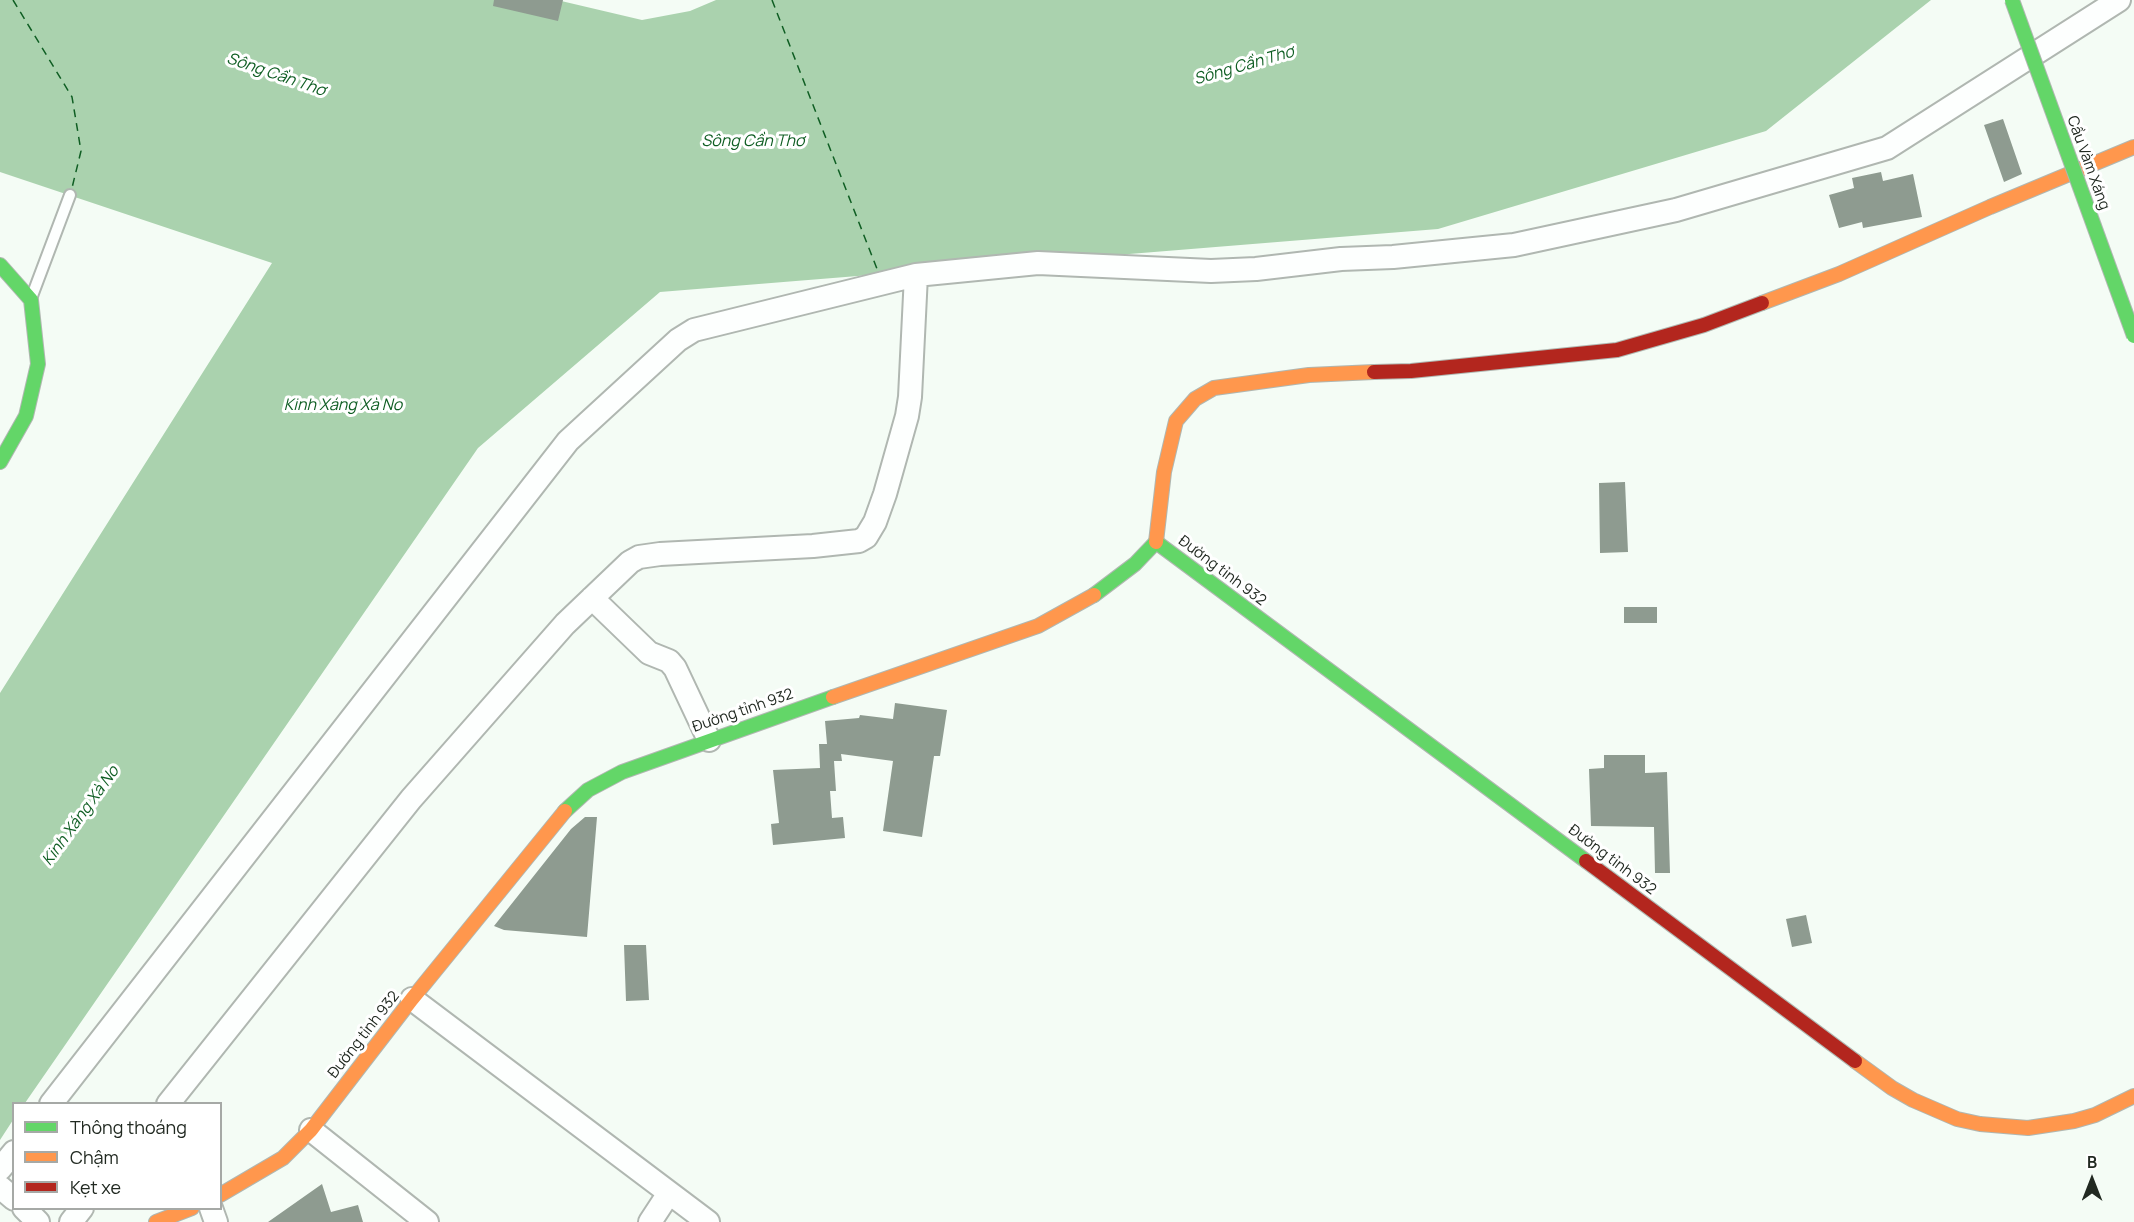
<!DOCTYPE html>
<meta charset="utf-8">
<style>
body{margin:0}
#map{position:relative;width:2134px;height:1222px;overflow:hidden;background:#f4fcf5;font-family:Manrope,sans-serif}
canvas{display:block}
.legend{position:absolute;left:12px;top:1102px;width:210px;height:108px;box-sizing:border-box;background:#fff;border:2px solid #a6a9a6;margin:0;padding:8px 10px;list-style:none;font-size:18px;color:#212921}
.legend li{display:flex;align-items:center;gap:12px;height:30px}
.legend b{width:30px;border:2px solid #a6a9a6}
.north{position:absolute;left:2062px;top:1150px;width:60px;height:60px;-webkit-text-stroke:4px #fff;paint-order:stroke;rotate:0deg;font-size:16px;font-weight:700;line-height:24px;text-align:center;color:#212921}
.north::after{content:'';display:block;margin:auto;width:21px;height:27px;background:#212921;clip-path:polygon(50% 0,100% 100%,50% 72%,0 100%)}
</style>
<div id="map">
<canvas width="2134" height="1222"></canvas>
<ul class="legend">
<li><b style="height:8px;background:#63d668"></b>Thông thoáng</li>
<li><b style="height:8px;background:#ff974d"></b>Chậm</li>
<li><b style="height:8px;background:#b3261e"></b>Kẹt xe</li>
</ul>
<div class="north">B</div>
</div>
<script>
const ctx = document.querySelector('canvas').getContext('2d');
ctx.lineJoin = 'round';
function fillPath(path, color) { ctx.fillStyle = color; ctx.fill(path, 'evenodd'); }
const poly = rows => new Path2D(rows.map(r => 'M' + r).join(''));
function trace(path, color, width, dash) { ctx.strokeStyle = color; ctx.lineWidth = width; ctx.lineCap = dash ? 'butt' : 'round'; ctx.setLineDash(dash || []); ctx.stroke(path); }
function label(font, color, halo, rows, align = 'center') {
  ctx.font = font + ' Manrope,sans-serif'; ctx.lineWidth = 6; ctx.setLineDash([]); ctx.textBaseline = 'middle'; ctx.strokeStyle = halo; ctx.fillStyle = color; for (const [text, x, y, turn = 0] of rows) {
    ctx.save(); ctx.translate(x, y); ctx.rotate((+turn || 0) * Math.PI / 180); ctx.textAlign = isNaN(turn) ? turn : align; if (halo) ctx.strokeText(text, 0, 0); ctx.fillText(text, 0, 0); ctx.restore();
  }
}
fillPath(poly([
 [0,0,557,0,642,20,690,11,716,0,1931,0,1766,131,1438,229,660,292,478,448,25,1103,14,1104,13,1120,0,1140,0,693,272,263,0,172]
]), '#aad2ae');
trace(poly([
 [13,0,72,97,81,151,71,192],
 [772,0,879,274]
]), '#0f5e23', 1.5, [8, 6]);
fillPath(poly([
 [494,0,563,0,558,21,493,6],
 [2003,119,2022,174,2004,182,1984,125],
 [1881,172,1883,181,1913,174,1922,217,1863,228,1862,222,1839,228,1829,195,1854,188,1852,178],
 [1625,482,1628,552,1600,553,1599,483],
 [1624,607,1657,607,1657,623,1624,623],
 [895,703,947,710,940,756,934,756,922,837,883,831,893,761,841,754,842,761,834,761,836,791,830,791,832,818,843,817,845,838,773,845,771,824,779,823,773,770,820,768,819,744,827,744,825,721,859,718,860,715,893,719],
 [1604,755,1645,755,1645,773,1667,772,1670,873,1655,873,1654,827,1591,826,1589,769,1604,768],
 [585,817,597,817,587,937,504,930,494,926,571,829],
 [1806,915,1812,943,1792,947,1786,919],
 [624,945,646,945,649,1000,626,1001],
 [322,1184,331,1212,358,1205,363,1222,268,1222]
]), '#8e9b90');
const lane = poly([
 [32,296,70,195]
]);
const street = poly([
 [592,598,649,653,669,661,675,668,709,740],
 [412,999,708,1222],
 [51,1104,568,441,678,340,694,330,916,275,1038,263,1211,271,1256,269,1341,259,1393,257,1514,245,1676,210,1887,148,2119,0],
 [168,1104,411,799,565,624,630,562,639,557,660,554,813,546,859,541,866,537,875,522,885,494,907,416,910,397,916,275],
 [311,1130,427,1222],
 [0,1169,14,1152],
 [0,1187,14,1199],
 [24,1208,38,1222],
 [211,1208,216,1222],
 [71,1222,82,1208],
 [650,1222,669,1193]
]);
const fast = poly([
 [0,265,31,300,38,364,26,416,0,462],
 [1094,595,1135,564,1156,542,1586,861],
 [565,811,588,790,622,772,833,697]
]);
const slow = poly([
 [1762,303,1839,274,1990,207,2134,147],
 [1156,542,1164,472,1176,421,1195,399,1214,388,1309,375,1374,372],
 [833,697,1038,626,1094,595],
 [1855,1061,1892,1088,1913,1100,1957,1119,1980,1124,2028,1128,2074,1121,2095,1115,2134,1096],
 [220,1195,283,1158,311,1130,412,999,565,811],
 [156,1222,192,1208]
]);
const jam = poly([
 [1374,372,1411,371,1617,350,1704,325,1762,303],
 [1586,861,1855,1061]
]);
trace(lane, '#b0b7b1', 14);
trace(street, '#b0b7b1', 26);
trace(fast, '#b0b7b1', 16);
trace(slow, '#b0b7b1', 16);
trace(jam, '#b0b7b1', 16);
trace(lane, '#fdfffe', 10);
trace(street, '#fdfffe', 22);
trace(fast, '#63d668', 14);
trace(slow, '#ff974d', 14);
trace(jam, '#b3261e', 14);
const fastBridge = poly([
 [2012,0,2134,336]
]);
trace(fastBridge, '#b0b7b1', 16, []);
trace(fastBridge, '#63d668', 14);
label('15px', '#212921', '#fff', [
 ["Cầu Vàm Xáng",2088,163,70],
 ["Đường tỉnh 932",1222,571,37],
 ["Đường tỉnh 932",743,711,-19],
 ["Đường tỉnh 932",1612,860,37],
 ["Đường tỉnh 932",364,1035,-52]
]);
label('italic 16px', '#0f5e23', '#fff', [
 ["Sông Cần Thơ",1244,66,-16],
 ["Sông Cần Thơ",276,75,19],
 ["Sông Cần Thơ",753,142],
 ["Kinh Xáng Xà No",343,406],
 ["Kinh Xáng Xà No",81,816,-54]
]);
</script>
